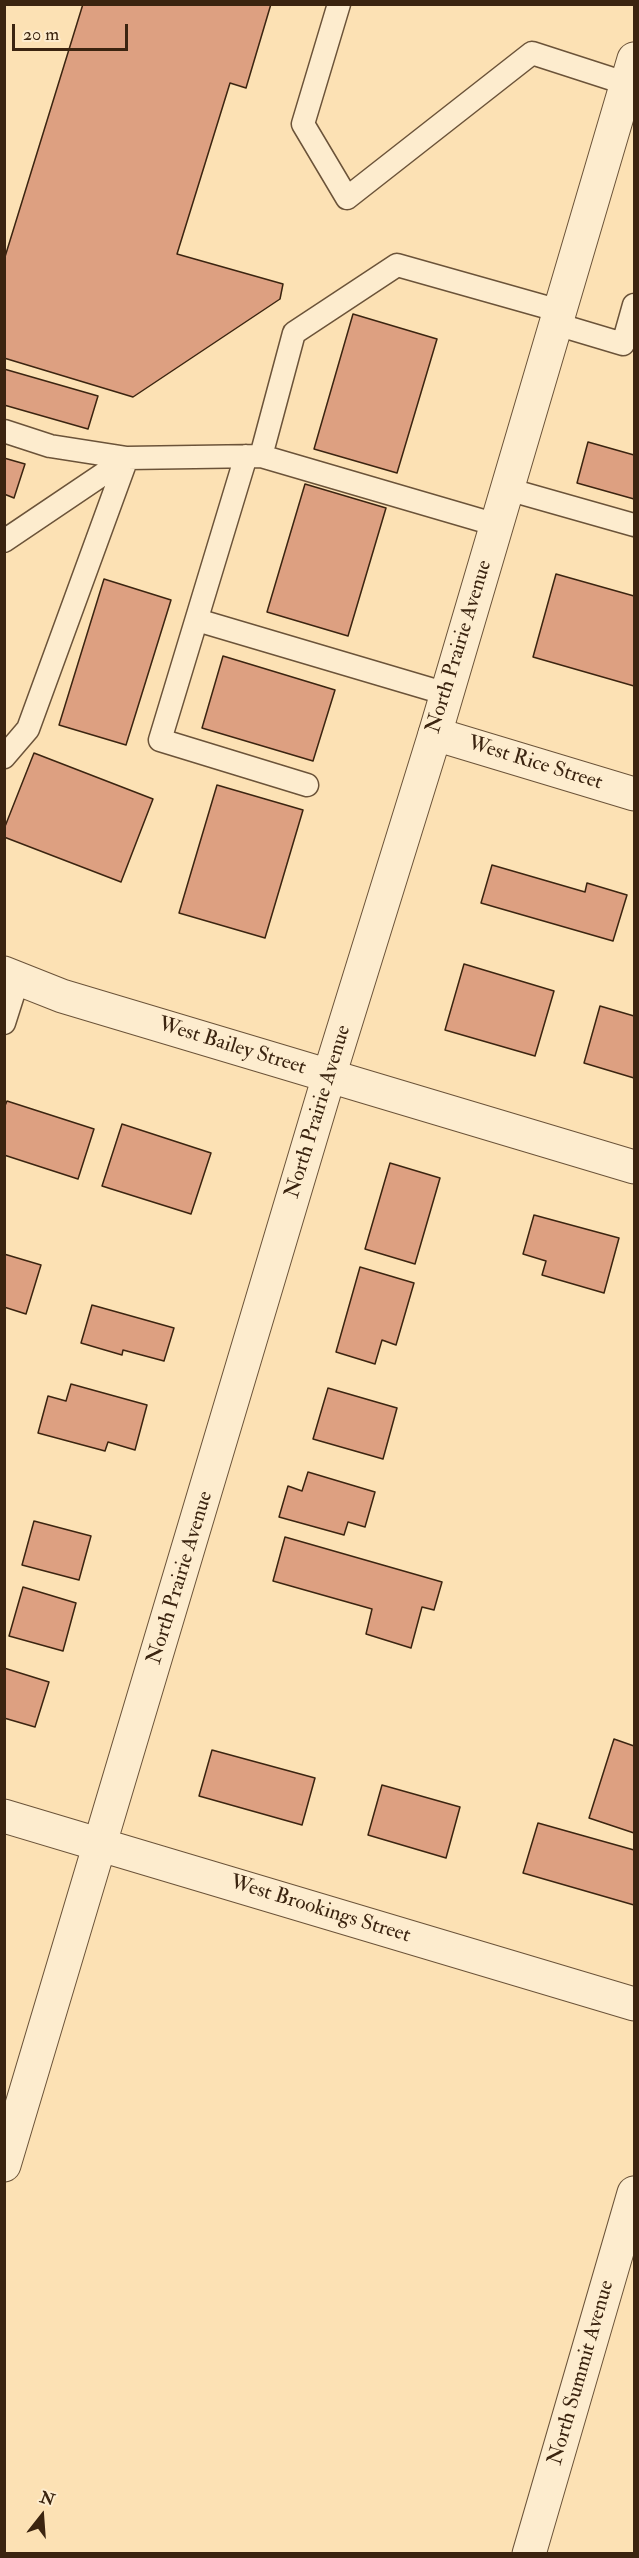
<!DOCTYPE html>
<style>
body{margin:0}
#map{position:relative;width:639px;height:2558px;overflow:hidden;background:#fce1b4;font-family:"IM FELL Double Pica",serif}
canvas{display:block}
.frame{position:absolute;inset:0;border:6px solid #3b2410;pointer-events:none}
.north{position:absolute;left:12px;top:2486px;width:60px;height:60px;-webkit-text-stroke:4px #fdecce;paint-order:stroke;rotate:17deg;font-size:16px;font-weight:700;line-height:24px;text-align:center;color:#3b2410}
.north::after{content:'';display:block;margin:auto;width:21px;height:27px;background:#3b2410;clip-path:polygon(50% 0,100% 100%,50% 72%,0 100%)}
.scale{position:absolute;left:12px;top:24px;width:116px;height:27px;box-sizing:border-box;border:3px solid #3b2410;border-top:0;padding-left:8px;font-size:18px;line-height:21px;white-space:nowrap;color:#3b2410;-webkit-text-stroke:4px #fdecce;paint-order:stroke}
</style>
<div id="map">
<canvas width="639" height="2558"></canvas>
<div class="frame"></div>
<div class="north">N</div>
<div class="scale">20 m</div>
</div>
<script>
const ctx = document.querySelector('canvas').getContext('2d');
ctx.lineJoin = 'round';
function fillPath(path, color) { ctx.fillStyle = color; ctx.fill(path, 'evenodd'); }
const poly = rows => new Path2D(rows.map(r => 'M' + r).join(''));
function trace(path, color, width, dash) { ctx.strokeStyle = color; ctx.lineWidth = width; ctx.lineCap = dash ? 'butt' : 'round'; ctx.setLineDash(dash || []); ctx.stroke(path); }
function label(font, color, halo, rows, align = 'center') {
  ctx.font = font + ' "IM FELL Double Pica",serif'; ctx.lineWidth = 4.5; ctx.setLineDash([]); ctx.textBaseline = 'middle'; ctx.strokeStyle = halo; ctx.fillStyle = color; for (const [text, x, y, turn = 0] of rows) {
    ctx.save(); ctx.translate(x, y); ctx.rotate((+turn || 0) * Math.PI / 180); ctx.textAlign = isNaN(turn) ? turn : align; if (halo) ctx.strokeText(text, 0, 0); ctx.fillText(text, 0, 0); ctx.restore();
  }
}
const building = poly([
 [83,4,271,4,246,88,230,83,177,254,283,284,280,299,133,397,4,358,4,260,83,4],
 [353,314,437,339,397,473,314,449,353,314],
 [4,369,98,396,88,429,4,405,4,369],
 [588,442,634,455,634,499,577,483,588,442],
 [4,458,25,464,14,498,4,494,4,458],
 [305,484,386,508,348,636,267,612,305,484],
 [556,574,634,596,634,686,533,657,556,574],
 [104,579,171,600,126,745,59,725,104,579],
 [223,656,335,690,313,761,202,728,223,656],
 [34,753,153,799,121,882,4,837,4,829,34,753],
 [217,785,303,810,265,938,179,913,217,785],
 [492,865,585,892,587,883,627,895,613,941,481,903,492,865],
 [464,964,554,991,535,1056,445,1030,464,964],
 [600,1006,634,1016,634,1078,584,1063,600,1006],
 [7,1101,94,1129,78,1179,4,1155,4,1108,7,1101],
 [122,1124,211,1153,191,1214,102,1186,122,1124],
 [390,1163,440,1178,415,1264,365,1249,390,1163],
 [534,1215,619,1238,604,1293,542,1275,546,1261,523,1254,534,1215],
 [4,1254,41,1265,26,1314,4,1307,4,1254],
 [360,1267,414,1283,396,1345,382,1340,375,1364,336,1352,360,1267],
 [92,1305,174,1328,164,1361,123,1350,122,1355,81,1343,92,1305],
 [71,1384,147,1405,135,1450,108,1442,105,1451,38,1433,48,1396,66,1401,71,1384],
 [328,1388,397,1408,383,1459,313,1439,328,1388],
 [308,1472,375,1492,365,1527,348,1522,344,1535,279,1517,288,1486,302,1491,308,1472],
 [34,1521,91,1536,79,1580,22,1565,34,1521],
 [285,1537,442,1582,434,1610,422,1607,411,1648,366,1634,372,1609,273,1581,285,1537],
 [23,1587,76,1603,63,1651,9,1636,23,1587],
 [4,1668,49,1682,35,1727,4,1718,4,1668],
 [614,1739,634,1746,634,1833,589,1818,614,1739],
 [212,1750,315,1778,302,1825,199,1796,212,1750],
 [382,1785,460,1807,446,1858,368,1835,382,1785],
 [538,1823,634,1850,634,1905,523,1873,538,1823]
]);
fillPath(building, '#dda081');
trace(building, '#3b2410', 1.5);
const service = poly([
 [339,4,303,124,347,198,532,53,634,86],
 [556,324,623,344,634,305],
 [4,431,50,446,127,458],
 [246,456,160,740,307,785],
 [261,456,294,333,397,265,560,311],
 [507,489,634,525],
 [4,541,127,458],
 [197,620,447,694],
 [4,757,28,729,127,458,261,456,497,525],
 [4,1023,18,979]
]);
const minor = poly([
 [435,734,634,794],
 [4,973,62,996,634,1167],
 [4,1816,101,1845],
 [529,2554,634,2193]
]);
const tertiary = poly([
 [101,1845,634,2004],
 [4,2165,329,1076,435,734,634,59]
]);
trace(service, '#6b5339', 25);
trace(minor, '#6b5339', 35);
trace(tertiary, '#6b5339', 35);
trace(service, '#fdecce', 22);
trace(minor, '#fdecce', 33);
trace(tertiary, '#fdecce', 33);
label('21px', '#3b2410', '#fdecce', [
 ["North Prairie Avenue",460,647,-73],
 ["West Rice Street",535,764,17],
 ["West Bailey Street",232,1047,17],
 ["North Prairie Avenue",319,1112,-73],
 ["North Prairie Avenue",181,1578,-73],
 ["West Brookings Street",320,1910,17],
 ["North Summit Avenue",582,2373,-74]
]);
</script>
